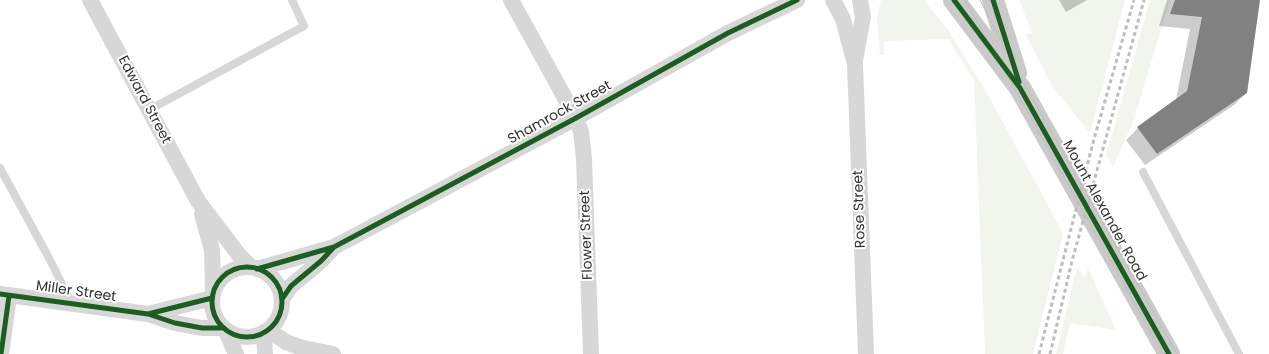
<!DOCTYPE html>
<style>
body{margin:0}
canvas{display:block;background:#fff}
</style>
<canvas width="1269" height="354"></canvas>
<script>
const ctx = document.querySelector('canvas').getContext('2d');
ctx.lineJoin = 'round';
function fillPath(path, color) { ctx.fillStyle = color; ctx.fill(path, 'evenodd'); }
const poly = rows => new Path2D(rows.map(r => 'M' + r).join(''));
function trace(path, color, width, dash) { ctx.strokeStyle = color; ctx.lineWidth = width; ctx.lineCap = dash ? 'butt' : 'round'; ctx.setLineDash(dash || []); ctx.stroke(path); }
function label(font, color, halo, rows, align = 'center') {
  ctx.font = font + ' Poppins,sans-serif'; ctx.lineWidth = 4; ctx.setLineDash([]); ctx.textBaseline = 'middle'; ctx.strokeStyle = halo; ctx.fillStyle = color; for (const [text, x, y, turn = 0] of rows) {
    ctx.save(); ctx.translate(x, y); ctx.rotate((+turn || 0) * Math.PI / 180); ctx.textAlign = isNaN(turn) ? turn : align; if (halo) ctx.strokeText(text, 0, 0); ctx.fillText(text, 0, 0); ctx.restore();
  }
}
fillPath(poly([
 [881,0,924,0,948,30,987,93,1063,233,1033,354,985,354,974,81,948,39,884,41,884,55,880,55,877,17],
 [1019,0,1125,0,1090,133,1052,86,1026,35,1032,33],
 [1150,0,1170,0,1133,122,1113,167,1106,156],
 [1077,267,1085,278,1088,268,1116,330,1070,323,1063,354,1056,354]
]), '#f1f5ed');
fillPath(poly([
 [1059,0,1087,0,1066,12],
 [1167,0,1259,0,1247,92,1234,105,1145,165,1126,140,1138,128,1176,100,1190,29,1159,26]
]), '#0003');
fillPath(poly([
 [1175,0,1260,0,1247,93,1157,154,1137,127,1187,91,1202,17,1170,14]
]), '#818181');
trace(poly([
 [149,110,304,26,292,0],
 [0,168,50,260,72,304],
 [1143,172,1239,354]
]), '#d7d7d7', 8);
trace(poly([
 [90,0,198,201,239,255,251,267],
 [511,0,576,118,581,132,584,159,591,354],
 [833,0,843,19,855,64,866,354],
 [855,60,863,17,860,0],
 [202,214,212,250,213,293],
 '212 302a35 35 0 1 1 70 0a35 35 0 1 1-70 0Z',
 [257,269,334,247,576,118,728,33,797,0],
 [0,294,148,314,175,323,202,328,224,328],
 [282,299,291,286,321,261,334,247],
 [148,314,212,298],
 [225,329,236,354],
 [268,330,286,342,299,347,333,354],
 [264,332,265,354],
 [1,354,9,296]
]), '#d7d7d7', 16);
trace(poly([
 [954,0,1020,88,1169,354],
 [993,0,1016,73]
]), '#cacaca', 22);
trace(poly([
 [965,0,1163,354],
 [980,0,1014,66,1177,354]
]), '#bebebe', 1);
trace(poly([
 [1039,354,1094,139,1134,0],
 [1050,354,1072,261,1144,0]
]), '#bebebe', 3, [4, 3]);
trace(poly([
 [954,0,1020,88,1169,354],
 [993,0,1019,82],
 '212 302a35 35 0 1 1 70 0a35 35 0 1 1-70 0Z',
 [257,269,334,247,576,118,728,33,797,0],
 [0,294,148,314,175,323,202,328,224,328],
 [282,299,291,286,321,261,334,247],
 [148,314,212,298],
 [1,354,9,296]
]), '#1b5e20', 5);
label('14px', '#333', '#fff', [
 ["Edward Street",144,100,62],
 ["Shamrock Street",560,113,-29],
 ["Rose Street",860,209,-92],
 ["Mount Alexander Road",1104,211,61],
 ["Flower Street",587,235,-92],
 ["Miller Street",76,292,8]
]);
</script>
